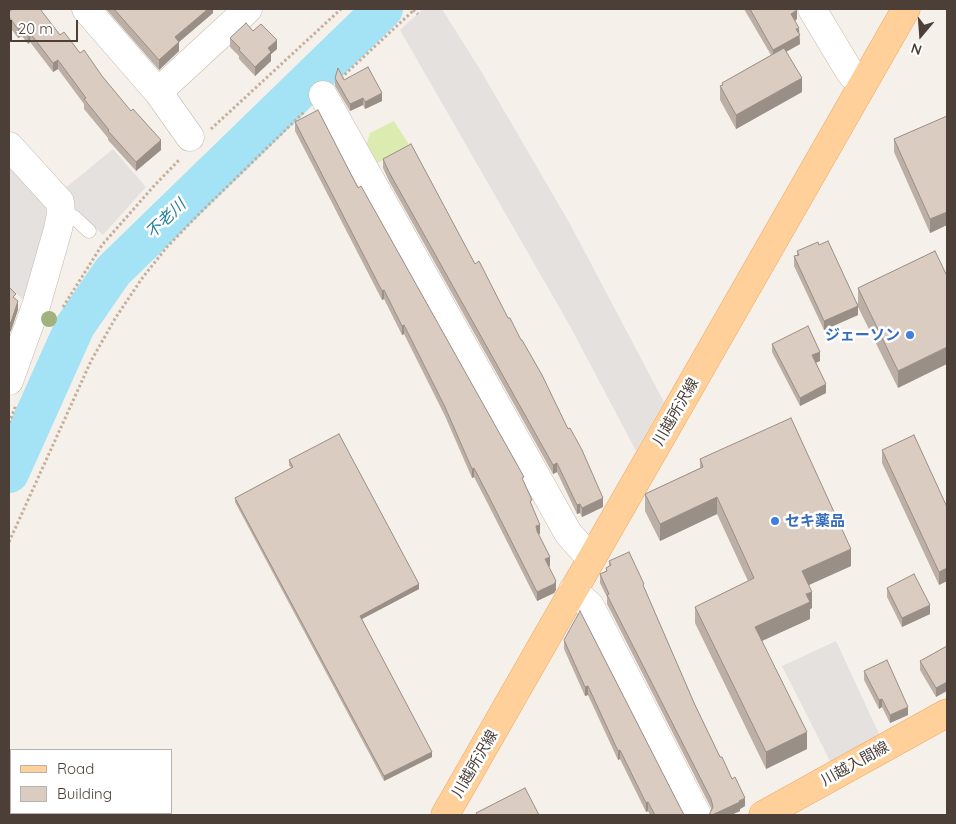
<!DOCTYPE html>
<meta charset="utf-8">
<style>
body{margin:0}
#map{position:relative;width:956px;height:824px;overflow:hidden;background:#f6f0ea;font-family:Quicksand,sans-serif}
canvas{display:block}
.frame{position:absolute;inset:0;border:10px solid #4b3f37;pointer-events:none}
.legend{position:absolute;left:10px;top:749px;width:162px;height:65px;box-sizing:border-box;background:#fff;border:1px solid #b7b2af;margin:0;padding:6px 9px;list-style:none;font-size:15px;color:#4b3f37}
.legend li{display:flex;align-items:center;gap:10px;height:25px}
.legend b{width:25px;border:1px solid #b7b2af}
.north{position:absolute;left:896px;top:10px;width:50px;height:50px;-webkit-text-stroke:4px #fff;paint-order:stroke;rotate:198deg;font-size:14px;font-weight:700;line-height:20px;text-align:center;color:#4b3f37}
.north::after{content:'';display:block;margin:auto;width:18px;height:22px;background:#4b3f37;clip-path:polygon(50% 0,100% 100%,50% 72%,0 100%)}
.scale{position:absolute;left:10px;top:20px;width:68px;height:22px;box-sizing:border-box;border:2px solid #4b3f37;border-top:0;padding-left:6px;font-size:15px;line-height:18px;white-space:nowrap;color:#4b3f37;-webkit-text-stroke:4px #fff;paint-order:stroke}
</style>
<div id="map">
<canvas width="956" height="824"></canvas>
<div class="frame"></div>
<ul class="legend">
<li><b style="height:6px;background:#ffd09a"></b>Road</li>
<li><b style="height:14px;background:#dbccc1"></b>Building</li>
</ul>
<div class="north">N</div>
<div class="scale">20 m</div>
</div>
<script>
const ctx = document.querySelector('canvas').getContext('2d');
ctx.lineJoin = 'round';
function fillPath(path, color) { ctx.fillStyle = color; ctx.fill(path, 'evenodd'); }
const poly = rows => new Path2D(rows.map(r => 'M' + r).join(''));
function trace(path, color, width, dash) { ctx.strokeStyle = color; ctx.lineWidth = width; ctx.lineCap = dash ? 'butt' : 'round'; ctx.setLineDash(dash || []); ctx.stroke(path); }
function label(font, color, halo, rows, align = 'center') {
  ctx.font = font + ' Quicksand,"Noto Sans JP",sans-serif'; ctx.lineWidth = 5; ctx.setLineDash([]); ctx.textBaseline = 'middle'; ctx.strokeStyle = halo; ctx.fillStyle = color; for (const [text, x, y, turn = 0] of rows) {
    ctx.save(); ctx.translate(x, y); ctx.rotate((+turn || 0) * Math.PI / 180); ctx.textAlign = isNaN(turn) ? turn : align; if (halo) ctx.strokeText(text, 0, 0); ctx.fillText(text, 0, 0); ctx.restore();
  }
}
fillPath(poly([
 [394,121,410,146,376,164,366,146,370,133]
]), '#dcecb1');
fillPath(poly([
 [423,9,442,9,481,71,570,224,664,402,636,451,570,326,400,30],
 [113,149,146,187,103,235,73,207,63,190],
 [9,157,49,200,51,215,24,300,9,287],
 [836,641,880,736,831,763,782,666]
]), '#e4e1de');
trace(poly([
 [9,473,75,326,113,271,383,9]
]), '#a3e3f5', 40);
const service = poly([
 [61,214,74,217,89,231]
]);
const minor = poly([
 [86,9,158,92,190,137],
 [812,9,848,69,853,76,863,83],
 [158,92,248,9],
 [323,95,568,533,591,559],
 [9,146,60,202,61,214,58,229,36,306,9,381],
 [573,590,590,606,697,815]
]);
const primary = poly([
 [445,815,906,9],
 [763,815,947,713]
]);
trace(service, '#c5b9ae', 15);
trace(minor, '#c5b9ae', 29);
trace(primary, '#eca962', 29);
trace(poly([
 [413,10,418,14],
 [341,78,415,9],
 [211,129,341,9],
 [63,307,102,245,153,187,180,159],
 [9,423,16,405],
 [9,542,91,361,116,317,143,277,167,247,198,215,305,111]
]), '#c5af9c', 3, [2.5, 2.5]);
trace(service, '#fff', 14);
trace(minor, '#fff', 28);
trace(primary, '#ffd09a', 28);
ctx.fillStyle = '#a0b37e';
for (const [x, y] of [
 [49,319]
]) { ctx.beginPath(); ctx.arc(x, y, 8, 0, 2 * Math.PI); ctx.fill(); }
fillPath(poly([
 [106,9,213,9,213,13,179,42,179,51,159,70],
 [744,9,796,9,797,19,795,21,799,33,800,44,786,52,802,92,736,129,720,100,720,86,722,85,722,83,771,55],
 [9,12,60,35,80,53,102,76,161,150,136,171,108,140,108,138,84,109,84,104,58,69,53,72,30,42,28,44,22,36,18,38,9,26],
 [230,38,277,49,271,54,271,61,255,76,239,59,239,56,230,47],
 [335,78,344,80,382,101,365,109,363,105,350,111,335,86],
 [947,116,947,225,930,233,894,152,894,139],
 [295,122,358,188,524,483,532,506,540,534,538,534,550,566,549,567,556,590,554,593,537,601,488,504,474,477,472,478,445,416,404,334,402,335,384,299,382,300,295,131],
 [383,159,603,507,582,517,580,513,577,514,557,472,553,474,389,181,383,168],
 [819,245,858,304,858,288,935,251,898,388,858,307,858,315,824,330,794,266,794,256,797,256,797,251],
 [772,344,820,361,816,363,826,393,800,406,772,352],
 [882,450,947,507,947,581,939,585,882,463],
 [700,459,851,566,809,585,812,608,810,609,810,619,762,641,807,749,766,769,695,623,695,607,748,581,717,514,660,541,645,511,645,494,700,468],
 [289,460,419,589,362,619,432,757,384,781,235,502,235,498,291,468,289,465],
 [609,561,644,588,695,705,720,757,745,806,740,809,740,811,731,815,709,815,711,811,711,808,607,604,607,597,600,583,600,574,606,571,606,568,609,566],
 [887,588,930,614,902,627,887,597],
 [564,640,683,813,685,815,650,815,648,811,646,812,620,759,618,760,588,695,585,696,564,649],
 [947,646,936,697,920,670,920,661],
 [864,671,908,715,890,723,882,707,879,709,864,680]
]), '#bcafa6');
fillPath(poly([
 [208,9,213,9,213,13,179,42,179,51,159,70,159,60,175,37],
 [797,10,797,19,791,23,791,14],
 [22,27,22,36,18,38,18,29],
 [799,28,800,44,773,59,773,50],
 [30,33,30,42,28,44,28,35],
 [277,40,277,49,271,54,271,61,255,76,255,67,268,48],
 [58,60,58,69,53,72,53,63],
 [802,78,802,92,736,129,736,115],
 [382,93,382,101,365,109,365,102],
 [363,98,363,105,350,111,350,104],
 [161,140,161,150,136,171,136,162],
 [947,212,947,225,930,233,930,219],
 [384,290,384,299,382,300,382,291],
 [18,301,18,310,11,331,9,333,9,324],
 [858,306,858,315,824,330,824,321],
 [404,325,404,334,402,335,402,326],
 [947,347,947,364,898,388,898,371],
 [820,352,820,361,812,364,812,355],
 [826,384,826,393,800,406,800,398],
 [557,463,557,472,553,474,553,465],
 [474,468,474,477,472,478,472,469],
 [717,497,717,514,660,541,660,524],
 [603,498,603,507,582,517,582,508],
 [580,504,580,513,577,514,577,505],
 [540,525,540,534,536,535,536,526],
 [851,549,851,566,802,588,802,571],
 [550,557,550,566,545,568,545,559],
 [947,568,947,581,939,585,939,572],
 [556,581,556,590,554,593,537,601,537,592],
 [419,584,419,589,360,620,360,616],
 [812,592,812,608,810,609,810,619,755,644,755,627,806,594],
 [930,605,930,614,902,627,902,618],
 [947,682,947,691,936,697,936,688],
 [588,686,588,695,585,696,585,687],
 [882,699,882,707,879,709,879,700],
 [908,707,908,715,890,723,890,715],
 [807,732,807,749,766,769,766,752],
 [620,750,620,759,618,760,618,751],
 [432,752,432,757,384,781,384,776],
 [745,798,745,806,740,809,740,811,731,815,712,815],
 [648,802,648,811,646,812,646,803]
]), '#998f87');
const building = poly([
 [13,9,40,9,60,35,64,32,80,53,84,50,102,76,131,111,133,109,161,140,136,162,108,131,109,130,84,99,86,98,58,60,53,63,30,33,28,35,22,27,18,29,9,17,9,12,13,9],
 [114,9,208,9,175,37,179,42,159,60,114,9],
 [750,9,796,9,797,10,791,14,799,28,796,29,800,35,773,50,750,9],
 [246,23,253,31,261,24,277,40,268,48,271,52,255,67,239,50,240,48,230,38,246,23],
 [784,48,802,78,736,115,720,86,723,85,722,83,784,48],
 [368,67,382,93,365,102,363,98,350,104,335,78,338,68,344,80,368,67],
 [318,110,358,188,361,186,524,477,522,478,532,500,530,501,540,525,536,526,537,531,550,557,545,559,556,581,554,584,537,592,488,495,474,468,472,469,445,407,404,325,402,326,384,290,382,291,295,122,318,110],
 [947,116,947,212,930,219,894,139,947,116],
 [411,144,475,264,479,261,508,318,510,318,521,340,522,340,542,375,568,429,570,428,582,450,603,498,582,508,580,504,577,505,557,463,553,465,389,172,383,159,411,144],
 [828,241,858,306,824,321,794,256,799,255,797,251,818,242,819,245,828,241],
 [935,251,947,276,947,347,898,371,858,288,935,251],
 [9,287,16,294,13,297,18,301,11,322,9,324,9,287],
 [808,326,820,352,812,355,826,384,800,398,772,344,808,326],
 [791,418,851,549,802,571,812,592,806,594,810,602,755,627,807,732,766,752,695,607,754,578,717,497,660,524,645,494,703,467,700,459,791,418],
 [339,434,419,584,360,616,432,752,384,776,235,498,293,467,289,460,339,434],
 [914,435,947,507,947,568,939,572,882,450,914,435],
 [629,552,644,584,643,585,695,705,720,757,722,757,732,779,735,777,745,798,739,801,740,802,712,815,709,815,713,807,711,799,607,595,609,594,600,574,607,571,606,568,611,565,609,561,629,552],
 [914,574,930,605,902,618,887,588,914,574],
 [580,611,683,813,685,815,655,815,648,802,646,803,620,750,618,751,588,686,585,687,564,640,580,611],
 [947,646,947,682,936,688,920,661,947,646],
 [887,660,908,707,890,715,882,699,879,700,864,671,887,660],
 [525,788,539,815,477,815,476,813,525,788]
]);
fillPath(building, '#dbccc1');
trace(building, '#998f87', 1);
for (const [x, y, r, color] of [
 [910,335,5,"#3f7fe0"],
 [775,521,5,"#3f7fe0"]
]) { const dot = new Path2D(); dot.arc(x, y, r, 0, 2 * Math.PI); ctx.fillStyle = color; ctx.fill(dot); trace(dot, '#fff', 2); }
label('bold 15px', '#366cbe', '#fff', [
 ["ジェーソン",900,335],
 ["セキ薬品",785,521,"left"]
], 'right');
label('15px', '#4b3f37', '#fff', [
 ["川越所沢線",676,412,-60],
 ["川越所沢線",475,764,-60],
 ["川越入間線",855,764,-29]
]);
label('italic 16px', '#237f9c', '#fff', [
 ["不老川",166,219,-44]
]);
</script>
